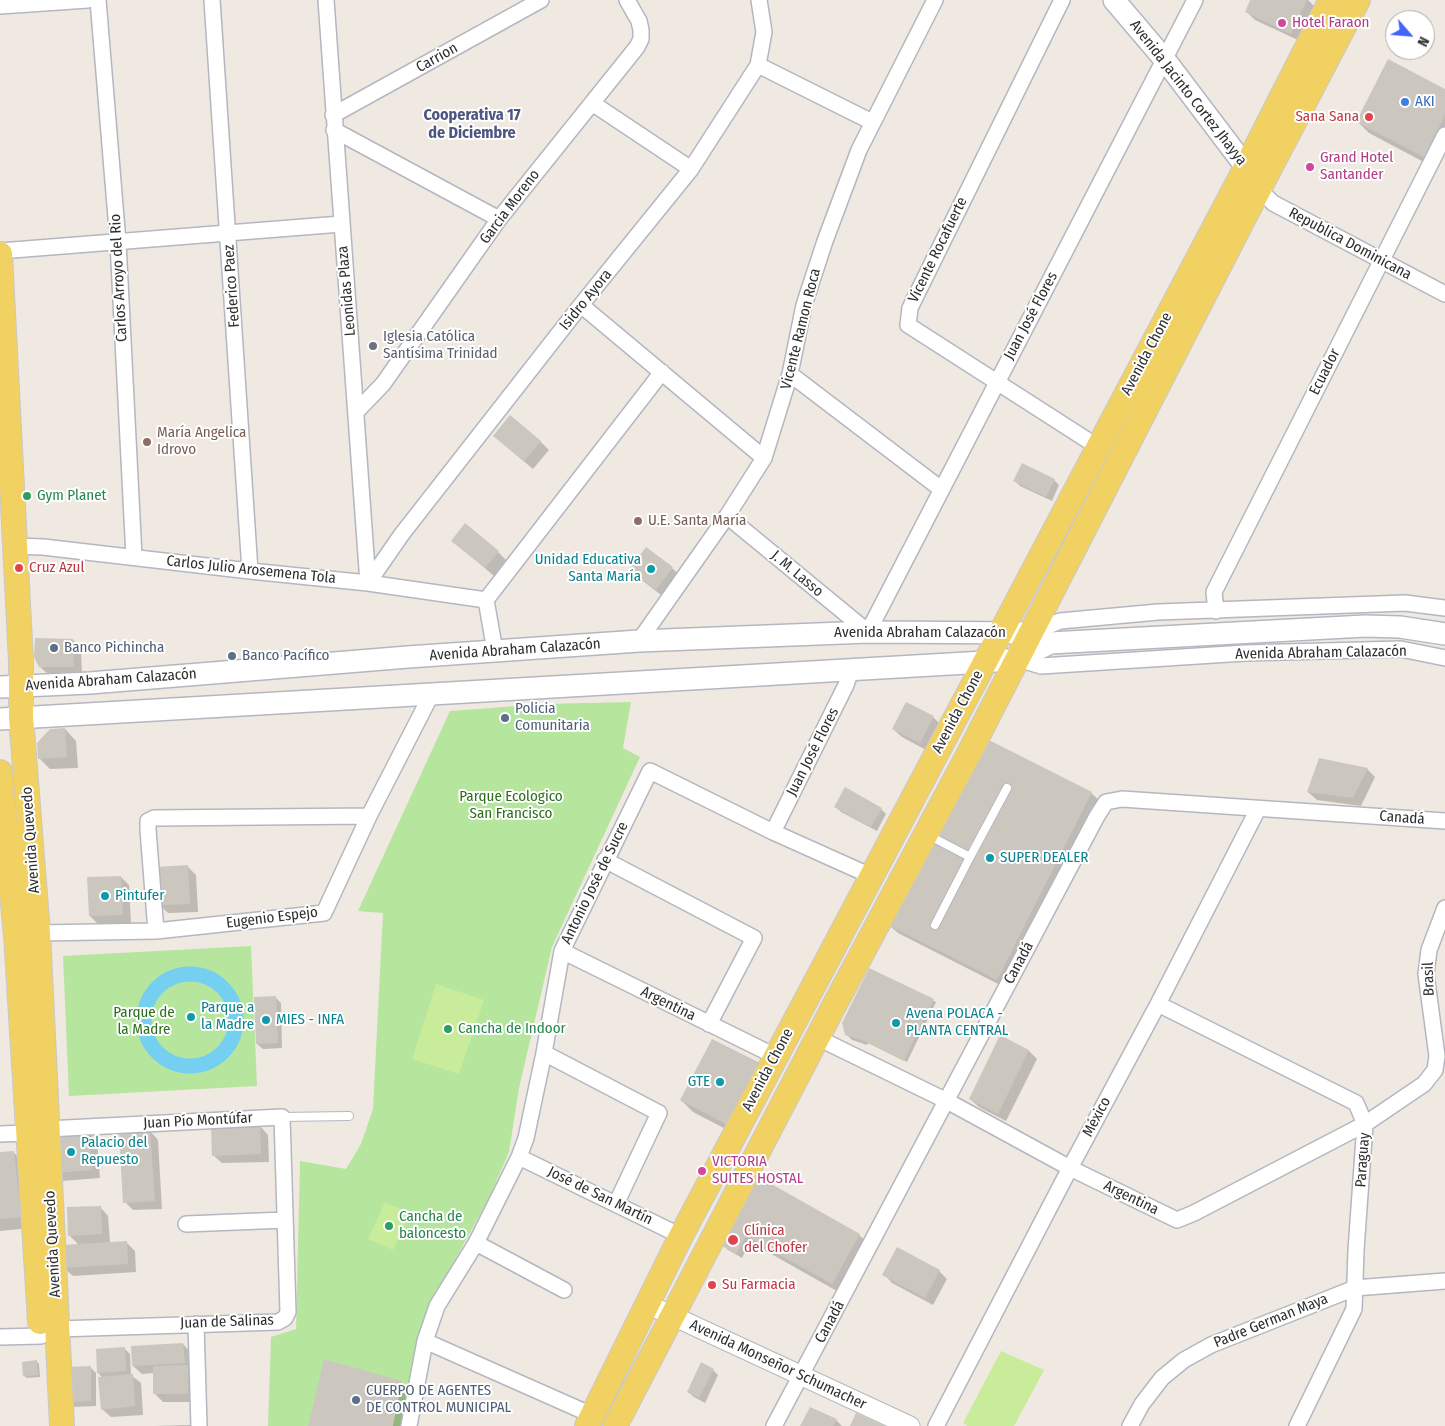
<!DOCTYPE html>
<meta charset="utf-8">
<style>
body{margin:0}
#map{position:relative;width:1445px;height:1426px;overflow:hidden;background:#efe9e1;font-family:"Fira Sans Condensed",sans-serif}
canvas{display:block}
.north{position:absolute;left:1385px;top:10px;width:50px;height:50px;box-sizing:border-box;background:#fff;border:1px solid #ababab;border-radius:50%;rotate:117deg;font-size:14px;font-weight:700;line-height:20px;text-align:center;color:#2e2e2e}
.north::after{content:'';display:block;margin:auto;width:18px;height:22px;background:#4264fb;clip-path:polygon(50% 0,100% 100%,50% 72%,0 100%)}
</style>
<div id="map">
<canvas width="1445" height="1426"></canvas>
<div class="north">N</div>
</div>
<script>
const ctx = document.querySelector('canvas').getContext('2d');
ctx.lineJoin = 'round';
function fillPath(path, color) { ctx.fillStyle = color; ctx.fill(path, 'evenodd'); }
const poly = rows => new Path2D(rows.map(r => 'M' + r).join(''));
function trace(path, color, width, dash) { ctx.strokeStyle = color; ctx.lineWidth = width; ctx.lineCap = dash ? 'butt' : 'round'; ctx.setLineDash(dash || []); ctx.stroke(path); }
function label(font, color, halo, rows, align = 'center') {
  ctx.font = font + ' "Fira Sans Condensed",sans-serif'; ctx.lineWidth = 4; ctx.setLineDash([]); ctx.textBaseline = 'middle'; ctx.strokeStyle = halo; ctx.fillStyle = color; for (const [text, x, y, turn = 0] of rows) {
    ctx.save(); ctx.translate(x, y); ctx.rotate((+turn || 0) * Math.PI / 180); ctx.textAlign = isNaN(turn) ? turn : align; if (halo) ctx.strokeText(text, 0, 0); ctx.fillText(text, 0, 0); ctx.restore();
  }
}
fillPath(poly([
 [631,702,623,748,640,757,552,947,519,1088,509,1152,489,1198,433,1300,406,1426,268,1426,271,1337,296,1329,300,1161,346,1169,361,1144,373,1109,383,913,358,911,450,711,544,704],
 [251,946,257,1086,69,1096,63,956]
]), '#b6e59e');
fillPath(poly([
 [436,984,484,1000,459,1074,412,1059],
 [385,1202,410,1213,393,1250,368,1239],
 [1001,1351,1044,1370,1014,1426,968,1426,963,1423]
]), '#c9ec9a');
fillPath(poly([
 [1252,0,1308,0,1316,8,1300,41,1255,20,1246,11],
 [1445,90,1445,148,1435,168,1369,133,1357,121],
 [540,441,549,450,533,469,503,444],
 [1054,480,1059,485,1052,501,1020,486,1015,481],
 [453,541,498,552,506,560,494,576],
 [672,568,681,576,665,598,639,578,631,570],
 [73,640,81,648,82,675,49,675,40,667],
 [907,703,933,717,942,726,928,751,902,737,893,729],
 [65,729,76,741,78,768,50,769,39,758],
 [1367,769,1375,777,1361,806,1317,800,1308,792],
 [1091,793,1100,801,1006,988,898,933,889,925],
 [836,807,881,809,886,814,877,831,841,812],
 [188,867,196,875,198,912,168,913,160,905],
 [121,877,129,885,131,923,98,924,90,916],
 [870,969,936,1002,907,1062,868,1043,867,1045,852,1040,846,1034],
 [276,998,281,1003,282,1048,263,1049,257,1044],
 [1001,1037,1029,1051,1037,1059,1006,1121,979,1107,970,1099],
 [759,1064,739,1136,693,1112,681,1100],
 [260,1126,268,1135,269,1162,222,1163,213,1155],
 [150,1131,158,1140,162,1209,133,1210,125,1202],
 [89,1133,97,1141,100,1178,62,1181,54,1173],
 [13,1152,25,1163,31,1228,0,1231,0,1153],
 [759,1179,859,1235,871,1246,844,1295,750,1242,742,1258,728,1250,722,1245],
 [100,1207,108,1216,110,1243,126,1242,135,1251,136,1272,73,1276,64,1268,79,1245,69,1235],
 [939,1271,947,1279,933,1305,892,1283,884,1274],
 [183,1344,191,1353,196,1402,163,1402,154,1393,154,1373,142,1374,133,1366],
 [124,1348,130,1354,131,1375,141,1383,143,1415,111,1417,102,1409,103,1378,98,1373],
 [37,1362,39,1364,40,1377,27,1378,24,1376],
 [90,1367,96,1373,96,1406,72,1407,67,1401],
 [713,1370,718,1375,705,1403,694,1397,688,1392],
 [401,1382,413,1393,406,1426,309,1426],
 [836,1420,842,1426,801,1426],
 [190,1425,191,1426,153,1426]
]), '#0003');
trace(poly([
 '144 1020a46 46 0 1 1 92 0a46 46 0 1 1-92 0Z'
]), '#75cff0', 15);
fillPath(poly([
 [1250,0,1307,0,1291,34,1245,12],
 [1388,59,1445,89,1445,115,1424,157,1356,122],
 [510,415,541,441,524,461,493,436],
 [1022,463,1055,479,1046,497,1013,481],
 [465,523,499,551,485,568,451,541],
 [646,547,673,567,656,590,629,570],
 [35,638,73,639,74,667,39,667,34,657],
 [906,702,934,716,920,743,892,729],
 [65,728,67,757,38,759,37,743,50,729],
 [983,737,1092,792,997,980,888,925],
 [1319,758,1368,768,1353,798,1307,792],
 [845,787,882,808,871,827,834,807],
 [188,865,190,904,158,905,157,867],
 [121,876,123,915,89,916,87,877],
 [869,968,934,999,904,1061,862,1040,845,1035,842,1023],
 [276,996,278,1043,256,1044,254,997],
 [1000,1035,1029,1050,998,1114,969,1099],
 [712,1039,760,1063,728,1125,680,1100],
 [260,1125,261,1154,212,1156,211,1127],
 [150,1130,155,1201,123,1203,119,1132],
 [89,1131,92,1170,53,1173,51,1133],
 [14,1151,21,1217,0,1219,0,1152],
 [759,1177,860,1234,832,1284,746,1236,736,1254,721,1245],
 [101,1206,102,1234,68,1236,67,1207],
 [127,1241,128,1264,63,1268,62,1245],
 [897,1247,940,1270,925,1298,882,1275],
 [183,1343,185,1363,132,1366,131,1346],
 [125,1347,126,1371,97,1373,96,1349],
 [324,1359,402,1381,393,1426,308,1426],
 [37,1360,38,1375,23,1376,22,1362],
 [701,1362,714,1369,699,1398,687,1392],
 [188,1365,188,1394,153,1394,153,1366],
 [91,1366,91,1401,65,1402,65,1367],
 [133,1374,135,1406,101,1410,98,1377],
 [810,1407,837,1419,833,1426,800,1426],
 [856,1413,885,1426,850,1426]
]), '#cbc7bf');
const service = poly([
 [928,835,970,857,935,925],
 [970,857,1007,788],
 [282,1117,349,1116]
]);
const minor = poly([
 [98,0,118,242,134,557],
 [212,0,250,571],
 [326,0,368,583],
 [1062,0,910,308,908,325,1098,447],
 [0,6,88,0],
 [758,65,872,122],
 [592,103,691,169],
 [333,115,541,0],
 [334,130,499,219],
 [1259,189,1273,203,1445,294],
 [0,251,341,224],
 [581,305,764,458],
 [790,374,941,489],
 [357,411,383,384,499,219,637,47,641,39,641,30,639,21,627,0],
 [727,516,868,632,1195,0],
 [15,546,43,547,250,571,368,583,486,600],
 [368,583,402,534,581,305,691,169,758,65,764,32,759,0],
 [1216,611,1214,592,1445,135],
 [1031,633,1060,621,1158,612,1405,603,1445,608],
 [639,641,727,516,764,458,790,374,804,305,825,241,859,150,935,0],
 [495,651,486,600,662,372],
 [1018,659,1041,666,1245,653,1401,649,1445,658],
 [773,832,846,685,851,670],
 [605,860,754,938,709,1024],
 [156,931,148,830,148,821,154,818,369,816],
 [38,933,156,931,324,913,369,816,431,695],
 [562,951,775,1056],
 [1158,1004,1356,1103,1365,1124,1356,1250,1354,1309,1297,1426],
 [818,1038,947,1101,1070,1168,1177,1220,1194,1213,1365,1124,1424,1084,1435,1070],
 [544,1053,659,1113,616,1204],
 [1435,1070,1437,1056,1426,974,1429,950,1445,908],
 [47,1129,282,1117,288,1312,285,1318,278,1322,57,1329],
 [0,1134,29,1133],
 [519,1157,681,1236],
 [186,1224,285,1220],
 [476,1243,564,1290],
 [196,1324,199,1426],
 [0,1337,41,1336],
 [425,1341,592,1415],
 [409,1426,425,1341,437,1306,476,1243,519,1157,526,1138,544,1053,562,951,650,771,773,832,871,876],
 [774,1426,1097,816,1106,802,1122,799,1445,821],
 [936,1426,1070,1168,1158,1004,1258,809],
 [1130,1426,1142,1404,1162,1378,1184,1360,1211,1345,1355,1288,1445,1281]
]);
const tertiary = poly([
 [647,1304,910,1426]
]);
const secondary = poly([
 [1114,0,1165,60,1246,167,1254,180],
 [0,687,90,683,408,657,639,641,868,632,1031,633,1043,640],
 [0,719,984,662,1018,659,1050,643,1365,626,1400,627,1445,634]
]);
const primary = poly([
 [0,254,21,661,21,717,38,933,62,1426],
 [0,772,16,935,40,1322],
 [587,1426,681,1236,1001,632,1246,167,1331,0],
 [615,1426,835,1004,967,757,1245,216,1358,0]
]);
trace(service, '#b4b7c1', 10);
trace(minor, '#b4b7c1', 18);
trace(tertiary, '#b4b7c1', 21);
trace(secondary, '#b4b7c1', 24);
trace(primary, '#c9c9c9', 26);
trace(service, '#fff', 8);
trace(minor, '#fff', 15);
trace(tertiary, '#fff', 19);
trace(secondary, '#fff', 21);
trace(primary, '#f2d163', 24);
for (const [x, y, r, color] of [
 [1282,23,5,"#d1479c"],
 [1405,102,5,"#3f7fe0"],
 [1369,117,5,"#e0444e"],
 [1310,167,5,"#d1479c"],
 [373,346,5,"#6b7280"],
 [147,442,5,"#8d6e63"],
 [27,496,5,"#2e9e5b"],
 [638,521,5,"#8d6e63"],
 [19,568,5,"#e0444e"],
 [651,569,5,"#0f9aa8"],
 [54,648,5,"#5c6f8a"],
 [232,656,5,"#5c6f8a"],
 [505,718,5,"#5c6f8a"],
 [990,858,5,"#0f9aa8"],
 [105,896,5,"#0f9aa8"],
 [191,1017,5,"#0f9aa8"],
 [266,1020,5,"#0f9aa8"],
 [896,1023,5,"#0f9aa8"],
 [448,1029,5,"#2e9e5b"],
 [720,1082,5,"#0f9aa8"],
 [71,1152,5,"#0f9aa8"],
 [702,1171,5,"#d1479c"],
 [389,1226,5,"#2e9e5b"],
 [733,1240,6,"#e0444e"],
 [712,1285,5,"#e0444e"],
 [356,1400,5,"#5c6f8a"]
]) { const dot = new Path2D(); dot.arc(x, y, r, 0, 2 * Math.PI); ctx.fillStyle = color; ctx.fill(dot); trace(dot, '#fff', 2); }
label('15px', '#b23c85', '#fff', [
 ["Hotel Faraon",1292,23],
 ["Grand Hotel",1320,158],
 ["Santander",1320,175],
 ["VICTORIA",712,1162],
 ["SUITES HOSTAL",712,1179]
], 'left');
label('15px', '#2e2e2e', '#fff', [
 ["Carrion",437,58,-29],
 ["Avenida Jacinto Cortez Jhayya",1188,93,52],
 ["Garcia Moreno",510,207,-53],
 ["Republica Dominicana",1350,244,28],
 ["Vicente Rocafuerte",938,250,-64],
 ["Carlos Arroyo del Rio",119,278,-93],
 ["Federico Paez",232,286,-94],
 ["Leonidas Plaza",347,291,-95],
 ["Isidro Ayora",586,300,-51],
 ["Juan José Flores",1031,316,-62],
 ["Vicente Ramon Roca",801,329,-76],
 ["Avenida Chone",1147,354,-62],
 ["Ecuador",1325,372,-63],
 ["Carlos Julio Arosemena Tola",251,570,6],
 ["J. M. Lasso",797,574,40],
 ["Avenida Abraham Calazacón",920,633],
 ["Avenida Abraham Calazacón",515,650,-4],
 ["Avenida Abraham Calazacón",1321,653,-1],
 ["Avenida Abraham Calazacón",111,680,-4],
 ["Avenida Chone",958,712,-62],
 ["Juan José Flores",813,752,-63],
 ["Canadá",1402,818,4],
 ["Avenida Quevedo",31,840,-94],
 ["Antonio José de Sucre",595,883,-64],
 ["Eugenio Espejo",272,918,-7],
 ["Canadá",1019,963,-62],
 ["Brasil",1429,979,-92],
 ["Argentina",668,1004,26],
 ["Avenida Chone",768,1070,-62],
 ["México",1097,1117,-62],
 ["Juan Pío Montúfar",198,1121,-3],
 ["Paraguay",1363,1160,-86],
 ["José de San Martín",600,1196,26],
 ["Argentina",1131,1198,26],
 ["Avenida Quevedo",53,1244,-93],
 ["Padre German Maya",1271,1321,-22],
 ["Juan de Salinas",227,1322,-2],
 ["Canadá",830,1322,-62],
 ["Avenida Monseñor Schumacher",778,1365,25]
]);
label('15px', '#366cbe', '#fff', [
 ["AKI",1415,102]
], 'left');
label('15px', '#be3a42', '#fff', [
 ["Sana Sana",1359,117,"right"],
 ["Cruz Azul",29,568],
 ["Clínica",744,1231],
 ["del Chofer",744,1248],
 ["Su Farmacia",722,1285]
], 'left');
label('15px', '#5b616d', '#fff', [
 ["Iglesia Católica",383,337],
 ["Santísima Trinidad",383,354]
], 'left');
label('15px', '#785e54', '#fff', [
 ["María Angelica",157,433],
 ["Idrovo",157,450],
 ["U.E. Santa María",648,521]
], 'left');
label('15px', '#27864d', '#fff', [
 ["Gym Planet",37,496],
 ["Cancha de Indoor",458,1029],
 ["Cancha de",399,1217],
 ["baloncesto",399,1234]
], 'left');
label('15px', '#0d838f', '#fff', [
 ["Unidad Educativa",641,560,"right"],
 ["Santa María",641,577,"right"],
 ["SUPER DEALER",1000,858],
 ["Pintufer",115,896],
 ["Parque a",201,1008],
 ["la Madre",201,1025],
 ["Avena POLACA -",906,1014],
 ["PLANTA CENTRAL",906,1031],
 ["MIES - INFA",276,1020],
 ["GTE",710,1082,"right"],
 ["Palacio del",81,1143],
 ["Repuesto",81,1160]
], 'left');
label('15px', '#4e5e75', '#fff', [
 ["Banco Pichincha",64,648],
 ["Banco Pacífico",242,656],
 ["Policia",515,709],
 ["Comunitaria",515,726],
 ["CUERPO DE AGENTES",366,1391],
 ["DE CONTROL MUNICIPAL",366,1408]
], 'left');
label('15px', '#2c6e1b', '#fff', [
 ["Parque Ecologico",511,797],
 ["San Francisco",511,814],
 ["Parque de",144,1013],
 ["la Madre",144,1030]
]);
label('bold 16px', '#4d5680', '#fff', [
 ["Cooperativa 17",472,116],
 ["de Diciembre",472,134]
]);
</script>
